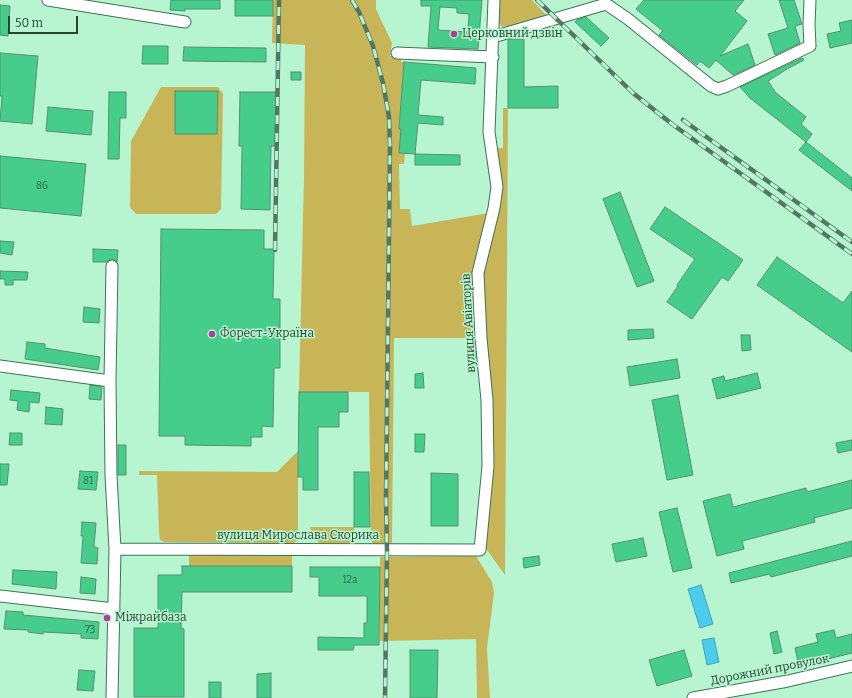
<!DOCTYPE html>
<meta charset="utf-8">
<style>
body{margin:0}
#map{position:relative;width:852px;height:698px;overflow:hidden;background:#b7f5d1;font-family:Bitter,serif}
canvas{display:block}
.scale{position:absolute;left:8px;top:16px;width:70px;height:18px;box-sizing:border-box;border:2px solid #294234;border-top:0;padding-left:5px;font-size:12px;line-height:14px;white-space:nowrap;color:#294234;-webkit-text-stroke:3px #b7f5d1;paint-order:stroke}
</style>
<div id="map">
<canvas width="852" height="698"></canvas>
<div class="scale">50 m</div>
</div>
<script>
const ctx = document.querySelector('canvas').getContext('2d');
ctx.lineJoin = 'round';
function fillPath(path, color) { ctx.fillStyle = color; ctx.fill(path, 'evenodd'); }
const poly = rows => new Path2D(rows.map(r => 'M' + r).join(''));
function trace(path, color, width, dash) { ctx.strokeStyle = color; ctx.lineWidth = width; ctx.lineCap = dash ? 'butt' : 'round'; ctx.setLineDash(dash || []); ctx.stroke(path); }
function label(font, color, halo, rows, align = 'center') {
  ctx.font = font + ' Bitter,serif'; ctx.lineWidth = 3; ctx.setLineDash([]); ctx.textBaseline = 'middle'; ctx.strokeStyle = halo; ctx.fillStyle = color; for (const [text, x, y, turn = 0] of rows) {
    ctx.save(); ctx.translate(x, y); ctx.rotate((+turn || 0) * Math.PI / 180); ctx.textAlign = isNaN(turn) ? turn : align; if (halo) ctx.strokeText(text, 0, 0); ctx.fillText(text, 0, 0); ctx.restore();
  }
}
fillPath(poly([
 [273,0,376,0,376,9,392,43,390,56,401,57,401,62,404,62,399,128,401,129,400,153,405,153,404,164,399,164,400,209,410,209,412,226,489,213,474,272,478,338,394,338,392,543,373,544,371,540,369,392,299,392,304,177,305,45,272,43],
 [497,0,532,0,549,18,533,22,502,27,497,21],
 [161,87,218,87,223,94,221,209,216,214,136,214,130,207,131,141],
 [503,108,508,108,505,575,485,547,481,273,498,209,494,148,503,148],
 [298,451,298,539,294,543,165,542,160,540,159,531,157,475,139,475,139,471,277,472],
 [310,527,354,527,354,540,350,543,319,543,311,534],
 [189,553,292,553,292,566,189,566],
 [476,556,492,582,494,593,487,648,490,698,477,698,476,639,380,641,380,557]
]), '#c8b557');
const water = poly([
 [701,585,713,624,700,628,688,589,701,585],
 [714,638,719,662,707,665,702,640,714,638]
]);
fillPath(water, '#4bcced');
trace(water, '#41a3b6', 1);
const building = poly([
 [171,0,220,0,220,9,185,9,185,11,170,10,171,0],
 [235,0,273,0,273,16,235,16,235,0],
 [421,0,482,0,478,49,428,47,431,6,421,6,421,0],
 [440,7,457,8,457,13,469,14,468,32,438,30,440,7],
 [644,0,744,0,735,11,747,21,720,56,748,44,755,65,733,75,716,60,709,68,700,61,697,65,659,35,663,31,636,9,644,0],
 [779,0,794,0,802,24,795,26,800,43,775,55,768,34,788,28,779,0],
 [0,5,10,6,8,36,0,35,0,5],
 [586,17,609,38,601,46,575,22,577,20,586,17],
 [852,20,852,43,830,48,827,34,841,31,839,23,852,20],
 [511,39,524,39,524,87,558,86,558,108,508,108,508,40,511,39],
 [143,46,168,46,168,64,142,64,143,46],
 [184,47,266,48,266,62,183,61,184,47],
 [0,53,38,56,32,124,0,121,2,96,0,96,0,53],
 [802,58,804,60,787,69,768,81,775,92,806,117,801,124,812,134,806,142,750,98,740,87,802,58],
 [404,62,476,68,475,84,421,80,418,115,443,117,443,125,418,123,415,154,399,153,401,129,399,129,404,62],
 [291,72,301,72,301,80,291,80,291,72],
 [175,91,218,91,217,134,175,134,175,91],
 [109,92,126,92,126,118,120,118,119,159,108,159,109,92],
 [240,92,276,92,275,146,271,146,270,210,241,209,242,146,239,146,240,92],
 [48,107,93,111,91,135,46,131,48,107],
 [806,142,852,178,852,191,799,150,806,142],
 [415,154,460,155,460,165,415,165,415,154],
 [0,156,86,164,81,216,0,208,0,156],
 [620,192,654,281,637,287,603,199,620,192],
 [665,207,743,260,728,281,722,277,692,319,667,302,678,286,677,285,695,259,650,229,665,207],
 [161,229,264,230,264,249,274,249,273,299,280,299,280,368,274,368,273,427,262,426,262,437,251,437,251,446,185,445,185,436,159,436,161,229],
 [0,241,14,242,12,255,0,253,0,241],
 [93,249,118,250,117,262,112,259,106,262,93,262,93,249],
 [777,257,843,303,852,291,852,352,757,285,777,257],
 [0,271,28,272,27,280,13,280,13,285,5,285,5,279,0,279,0,271],
 [84,307,100,309,99,323,83,322,84,307],
 [653,329,654,338,628,340,628,330,653,329],
 [741,335,750,335,751,350,742,351,741,335],
 [474,339,476,358,467,358,467,340,474,339],
 [27,342,45,344,45,348,100,357,98,370,25,359,27,342],
 [677,359,680,378,630,386,627,367,677,359],
 [423,373,424,388,415,388,415,374,423,373],
 [757,373,761,388,717,399,712,379,724,376,725,381,757,373],
 [90,385,102,387,101,400,89,399,90,385],
 [11,390,40,393,39,403,30,402,29,412,17,410,18,401,10,400,11,390],
 [299,392,348,392,348,412,339,412,339,427,318,427,318,490,303,490,303,477,298,477,299,392],
 [678,395,693,475,667,480,652,400,678,395],
 [46,407,63,409,62,425,45,424,46,407],
 [10,433,22,433,22,445,9,445,10,433],
 [415,434,425,434,424,452,415,452,415,434],
 [852,440,852,450,838,453,836,443,852,440],
 [118,445,126,445,126,475,118,475,118,445],
 [0,464,9,464,7,485,0,485,0,464],
 [80,471,98,472,96,490,78,489,80,471],
 [354,472,369,472,370,527,354,527,354,472],
 [431,473,458,474,458,526,431,526,431,473],
 [852,480,852,508,814,518,815,522,742,541,744,549,717,556,703,501,730,494,733,507,806,488,807,492,852,480],
 [677,508,692,568,673,572,659,512,677,508],
 [82,522,96,523,94,547,98,548,97,564,81,563,83,536,81,536,82,522],
 [643,538,647,556,616,562,612,544,643,538],
 [852,541,852,556,771,577,770,574,731,583,729,573,852,541],
 [539,556,540,565,524,568,523,558,539,556],
 [182,566,292,566,292,592,182,592,181,628,184,629,184,697,134,697,134,628,158,628,158,575,182,575,182,566],
 [310,567,380,567,379,645,354,645,353,650,318,650,318,637,364,638,364,623,367,623,367,596,319,596,319,577,310,577,310,567],
 [13,570,57,572,56,589,12,584,13,570],
 [81,577,96,579,95,594,80,593,81,577],
 [6,611,23,612,23,615,99,622,98,639,81,638,81,634,43,632,43,634,28,632,28,630,4,629,6,611],
 [834,630,836,638,852,634,852,653,799,666,795,648,818,642,816,634,834,630],
 [777,631,782,652,774,654,770,633,777,631],
 [410,650,438,650,437,698,410,698,410,650],
 [684,650,692,676,657,686,649,660,684,650],
 [79,670,95,671,93,691,77,690,79,670],
 [271,673,271,698,257,698,257,674,271,673],
 [209,682,221,682,221,698,209,698,209,682]
]);
fillPath(building, '#46cd8c');
trace(building, '#55906f', 1);
const minor = poly([
 [48,0,185,22],
 [493,37,606,4,628,19,711,86,718,89,727,86,810,46,809,25,810,0],
 [397,53,493,57],
 [112,266,110,381,111,475,115,549,112,698],
 [0,366,110,381],
 [115,549,480,550,488,466,487,400,481,338,478,273,494,208,497,187,489,132,494,0],
 [0,596,114,609],
 [693,698,788,681,852,666]
]);
trace(minor, '#3a7455', 13);
trace(minor, '#fff', 11);
const rail = poly([
 [352,0,359,12,373,46,383,83,389,117,390,146,386,499,387,550,385,698],
 [537,0,633,93,672,124,852,254],
 [683,120,852,242],
 [275,250,279,0]
]);
trace(rail, '#537763', 4.5);
trace(rail, '#b7f5d1', 3, [9]);
for (const [x, y, r, color] of [
 [454,34,4,"#b13c95"],
 [212,334,4,"#b13c95"],
 [107,618,4,"#b13c95"]
]) { const dot = new Path2D(); dot.arc(x, y, r, 0, 2 * Math.PI); ctx.fillStyle = color; ctx.fill(dot); trace(dot, '#b7f5d1', 1.5); }
label('10px', '#30654a', null, [
 ["86",42,186],
 ["81",88,481],
 ["12а",350,580],
 ["73",90,630]
]);
label('12px', '#294234', '#b7f5d1', [
 ["Церковний дзвін",462,34],
 ["Форест-Україна",220,334],
 ["Міжрайбаза",115,618]
], 'left');
label('12px', '#294234', '#b7f5d1', [
 ["вулиця Авіаторів",469,323,-93],
 ["вулиця Мирослава Скорика",298,536],
 ["Дорожний провулок",770,670,-11]
]);
</script>
